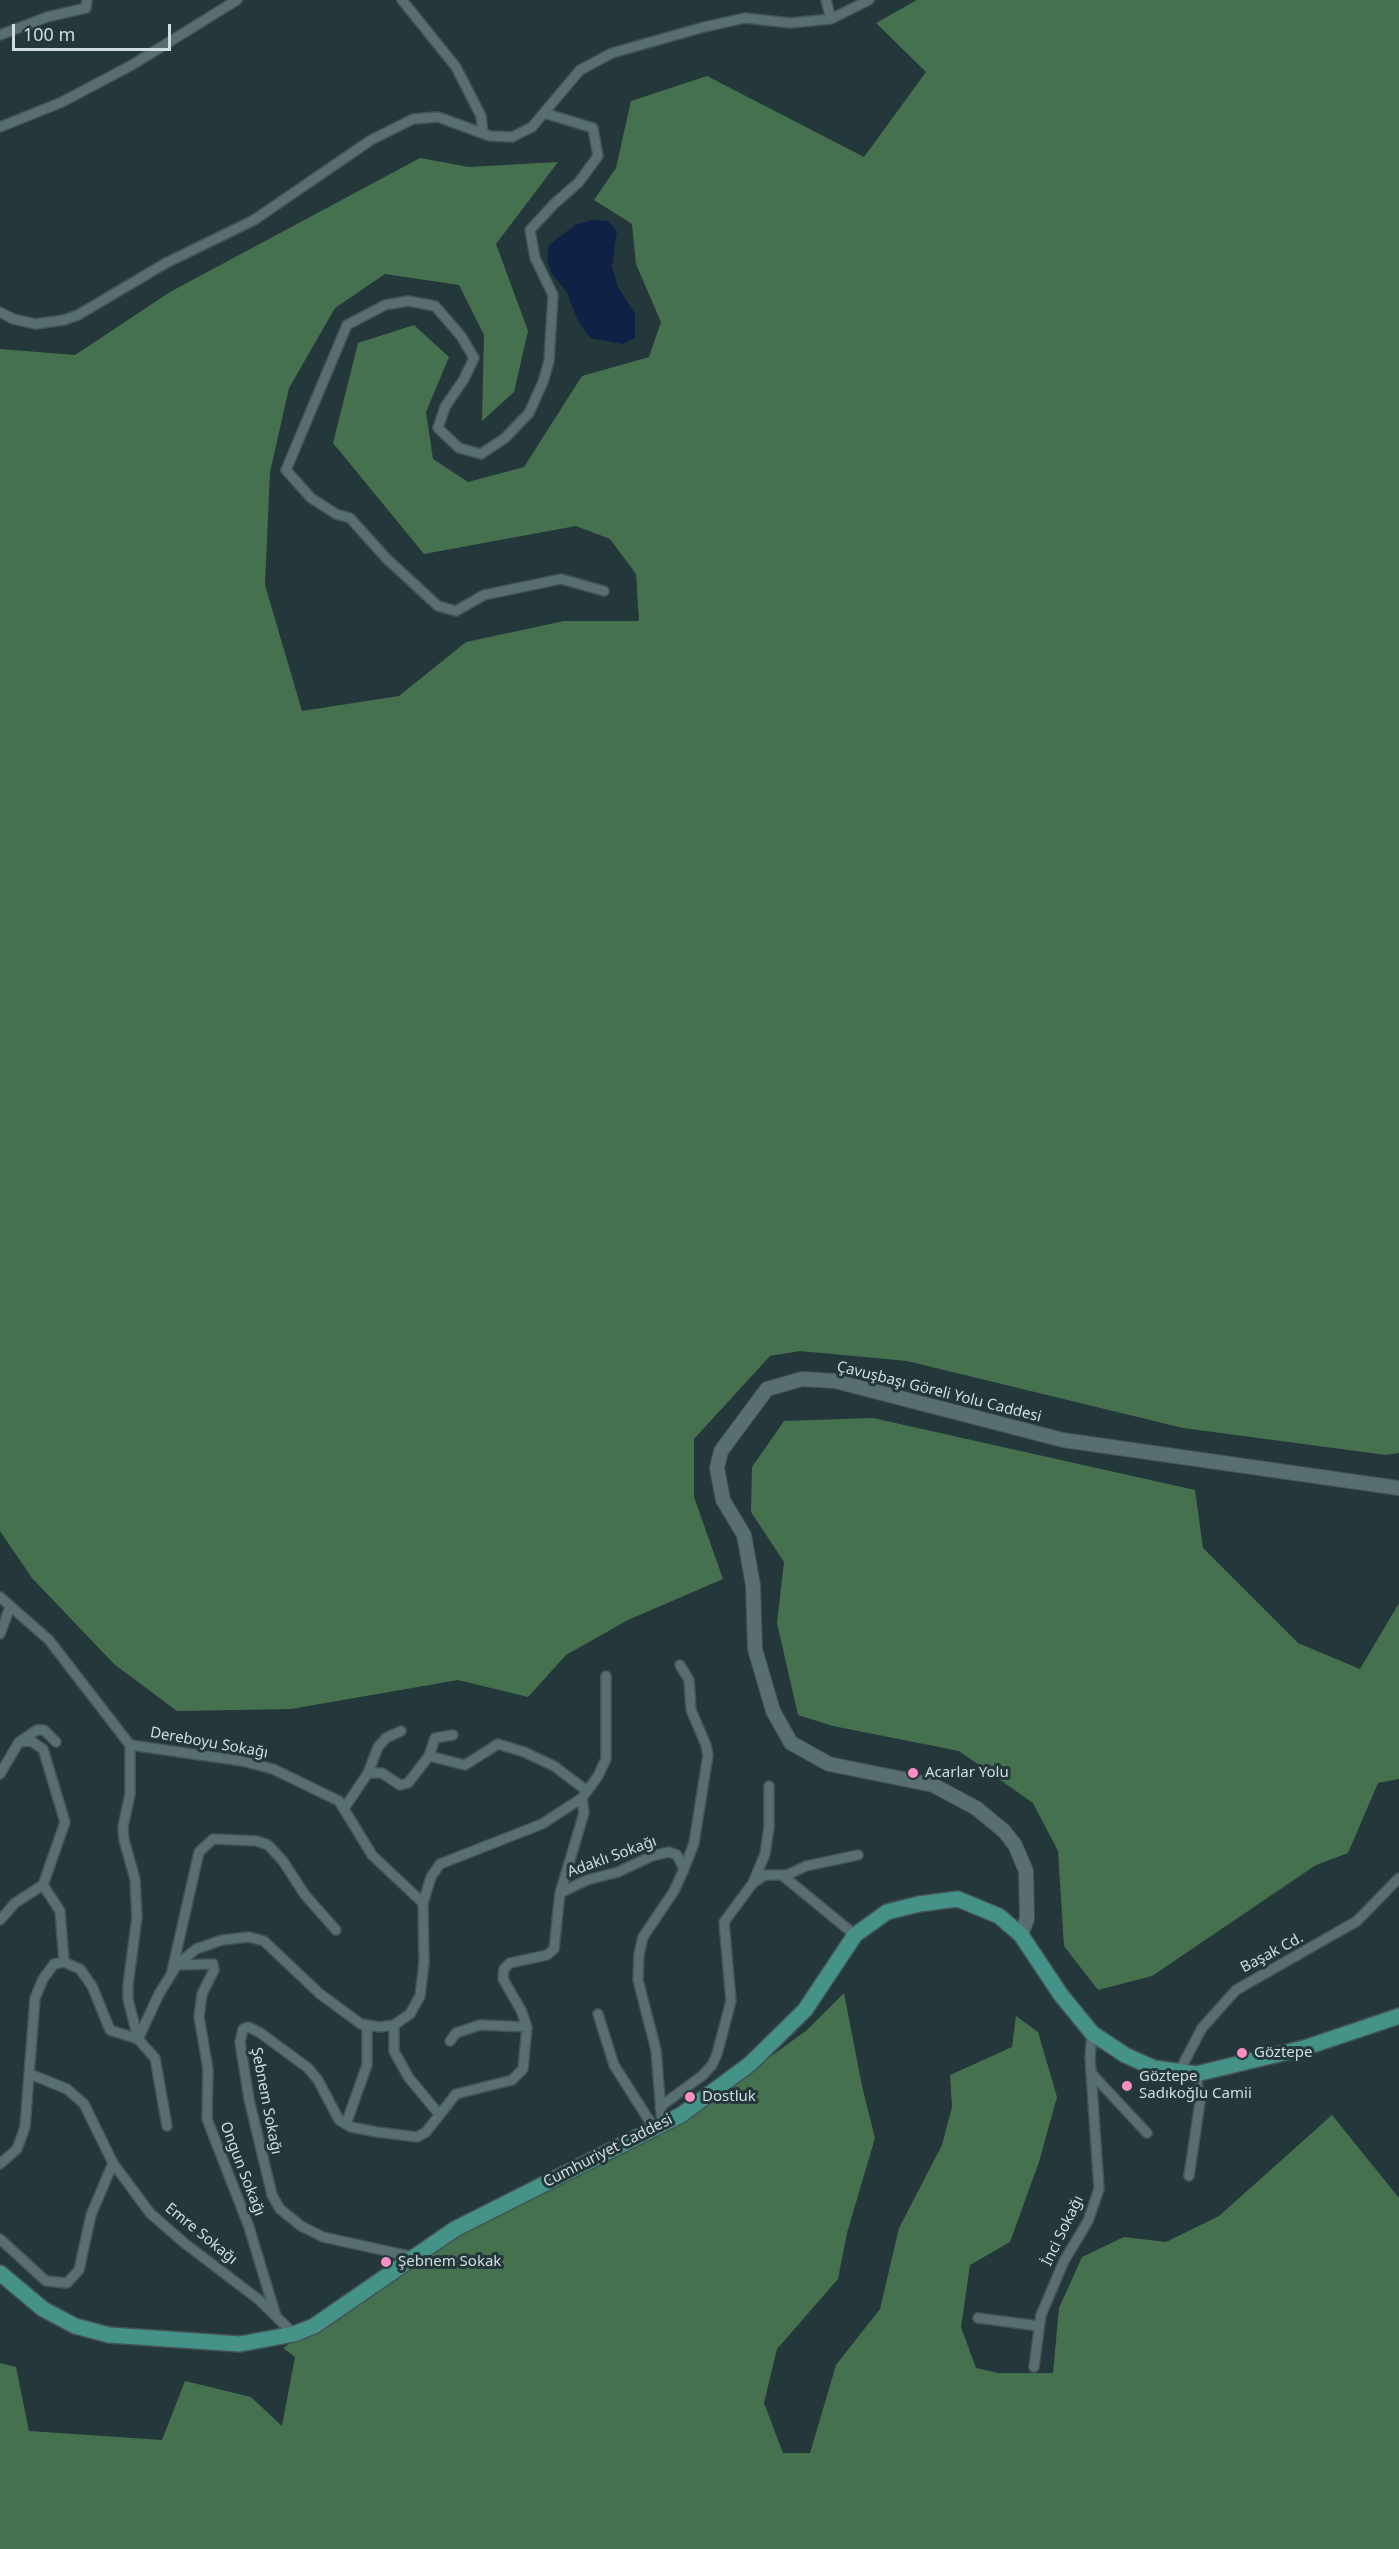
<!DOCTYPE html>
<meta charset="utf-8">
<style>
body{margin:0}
#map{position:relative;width:1399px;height:2549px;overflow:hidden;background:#24373a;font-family:"Noto Sans",sans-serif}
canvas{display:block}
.scale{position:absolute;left:12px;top:24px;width:159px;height:27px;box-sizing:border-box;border:3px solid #d2dddf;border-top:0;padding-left:8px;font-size:18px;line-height:21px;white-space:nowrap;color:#d2dddf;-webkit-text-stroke:4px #24373a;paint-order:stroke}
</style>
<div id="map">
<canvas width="1399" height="2549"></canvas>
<div class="scale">100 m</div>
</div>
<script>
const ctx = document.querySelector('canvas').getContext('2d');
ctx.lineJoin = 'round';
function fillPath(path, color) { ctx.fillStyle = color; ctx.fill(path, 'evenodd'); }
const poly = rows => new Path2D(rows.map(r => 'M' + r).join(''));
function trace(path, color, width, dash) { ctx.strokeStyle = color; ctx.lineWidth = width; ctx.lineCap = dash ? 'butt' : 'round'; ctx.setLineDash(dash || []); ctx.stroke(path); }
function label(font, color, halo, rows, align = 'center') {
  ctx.font = font + ' "Noto Sans",sans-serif'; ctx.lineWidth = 6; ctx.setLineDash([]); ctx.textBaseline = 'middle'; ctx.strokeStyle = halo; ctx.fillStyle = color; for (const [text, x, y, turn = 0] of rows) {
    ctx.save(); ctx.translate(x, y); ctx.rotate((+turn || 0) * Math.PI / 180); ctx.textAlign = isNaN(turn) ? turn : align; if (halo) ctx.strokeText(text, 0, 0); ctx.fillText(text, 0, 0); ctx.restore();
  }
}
fillPath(poly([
 [917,0,1399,0,1399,1453,1386,1455,1183,1428,907,1361,800,1351,770,1356,694,1439,694,1497,723,1579,628,1620,566,1655,528,1697,458,1680,291,1709,177,1711,114,1664,32,1578,0,1531,0,349,75,355,170,292,420,158,469,167,558,162,496,244,528,331,514,392,482,421,484,335,459,285,385,274,335,308,289,388,270,472,265,585,302,711,399,696,466,642,564,621,639,621,636,574,610,539,576,526,424,554,333,443,358,343,414,325,449,357,426,412,433,459,468,482,524,467,582,376,649,357,661,322,636,264,632,224,594,200,616,168,631,101,707,76,864,157,926,72,876,23],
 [873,1418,1195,1490,1203,1548,1298,1643,1360,1669,1399,1603,1399,1779,1378,1783,1348,1853,1316,1865,1152,1976,1098,1990,1064,1946,1058,1851,1033,1803,959,1751,833,1726,798,1715,777,1623,784,1562,751,1512,752,1467,784,1421],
 [844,1993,862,2086,875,2138,847,2233,838,2279,777,2349,764,2403,783,2453,810,2453,836,2365,880,2309,899,2228,942,2145,952,2107,950,2075,1012,2047,1016,2016,1038,2032,1057,2097,1039,2162,1010,2242,970,2265,961,2327,976,2368,998,2373,1053,2373,1059,2308,1082,2257,1124,2237,1166,2242,1219,2216,1332,2115,1399,2198,1399,2549,0,2549,0,2363,16,2367,29,2431,162,2440,185,2381,251,2397,282,2426,295,2357,283,2348,389,2282,462,2231,725,2090,807,2030]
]), '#46714f');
fillPath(poly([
 [592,220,608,221,617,231,612,266,618,287,635,314,635,338,623,344,590,338,577,319,567,292,552,274,547,260,549,245,575,225]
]), '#102146');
const minor = poly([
 [402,0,456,67,481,116,483,133],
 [826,0,831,19],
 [0,35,47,17,86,8,87,0],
 [544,113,593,128,598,156,579,182,554,204,530,230,535,258,553,295,549,361,543,382,529,413,505,438,481,454,459,448,438,428,445,407,464,379,474,358,461,336,435,306,408,301,385,305,347,325,286,470,311,498,336,514,350,518,386,558,438,606,456,611,484,595,561,579,604,591],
 [0,127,62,102,132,65,237,0],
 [0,312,13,319,36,324,64,320,78,315,166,263,254,220,371,140,413,119,438,117,490,136,512,137,532,127,580,70,612,53,704,27,745,18,790,23,831,19,869,0],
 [0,1597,49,1640,130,1745,242,1761,273,1769,339,1801,372,1855,423,1903],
 [0,1634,10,1607],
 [680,1665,689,1680,691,1710,706,1745,708,1755,694,1843,684,1869],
 [19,1742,37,1730,44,1730,56,1742],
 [130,1745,130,1794,123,1827,124,1840,135,1879,137,1917,128,1985,128,1999,138,2039],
 [429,1756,465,1765,498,1744,524,1752,554,1766,587,1791],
 [368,1773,378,1747,386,1738,401,1731],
 [0,1774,19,1742,31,1741,43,1749,65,1822,43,1885,60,1911,64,1962],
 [345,1807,368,1773,382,1773,400,1785,408,1783,429,1756,435,1738,453,1735],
 [782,1875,855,1935],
 [753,1883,765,1875,787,1875,806,1866,858,1855],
 [560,1893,587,1880,618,1872,652,1856,669,1852,677,1855,684,1869,674,1891,643,1937,639,1954,638,1980,656,2050,662,2124],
 [0,1920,15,1903,43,1885],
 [177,1965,213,1964,214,1970,202,1994,199,2017,208,2069,207,2119,249,2227,275,2313],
 [172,1971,199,1852,213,1839,257,1841,268,1845,283,1861,305,1895,336,1930],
 [598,2014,614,2065,654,2128],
 [394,2025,394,2051,409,2078,439,2114],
 [138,2039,159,1994,177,1965,196,1949,222,1940,249,1937,264,1941,320,1994,361,2024,380,2027,394,2025,410,2014,420,1996,424,1963,423,1903,431,1877,440,1864,542,1824,582,1798,598,1776,606,1759,606,1676],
 [450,2041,456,2033,480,2025,527,2027],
 [1179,2072,1202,2028,1236,1990,1357,1921,1399,1878],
 [1091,2073,1147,2133],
 [30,2074,67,2089,84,2104,113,2163,150,2213,183,2242,258,2299,294,2334],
 [660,2107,703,2075,712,2065,717,2054,731,2001,724,1922,753,1883,765,1854,769,1827,769,1786],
 [346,2124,367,2065,367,2025],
 [0,2164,17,2149,25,2127,35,1998,43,1979,54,1964,64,1962,80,1969,92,1986,110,2030,138,2039,155,2058,167,2126],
 [1189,2176,1200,2102,1196,2074],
 [0,2239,46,2281,67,2283,79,2270,91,2215,113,2163],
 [414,2257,323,2237,301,2226,280,2209,272,2195,249,2099,240,2042,243,2029,248,2027,259,2032,308,2068,318,2080,339,2120,351,2127,377,2132,417,2137,426,2132,456,2094,512,2080,523,2069,527,2027,521,2010,503,1979,504,1969,510,1963,547,1955,554,1949,560,1893,584,1813,582,1798],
 [978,2318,1039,2326],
 [1034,2367,1041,2315,1064,2261,1088,2221,1099,2189,1090,2057,1092,2033]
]);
const secondary = poly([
 [1021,1935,1027,1919,1026,1871,1015,1845,1004,1831,976,1808,933,1785,829,1764,791,1743,773,1711,755,1649,753,1585,744,1535,723,1500,717,1468,721,1451,767,1389,802,1379,835,1381,1063,1440,1399,1488]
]);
const primary = poly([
 [0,2273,43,2309,75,2326,109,2335,240,2344,294,2334,314,2326,455,2229,681,2115,750,2064,805,2010,855,1935,887,1912,919,1904,958,1899,999,1916,1021,1935,1061,1995,1092,2033,1125,2055,1154,2068,1196,2074,1304,2048,1399,2016]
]);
trace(minor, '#435356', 12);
trace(secondary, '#435356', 16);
trace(primary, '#435356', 18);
trace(minor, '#596e71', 9);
trace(secondary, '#596e71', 14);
trace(primary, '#459388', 15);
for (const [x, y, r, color] of [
 [913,1773,6,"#fb8fc5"],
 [1242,2053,6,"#fb8fc5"],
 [1127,2086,6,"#fb8fc5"],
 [690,2097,6,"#fb8fc5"],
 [386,2262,6,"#fb8fc5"]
]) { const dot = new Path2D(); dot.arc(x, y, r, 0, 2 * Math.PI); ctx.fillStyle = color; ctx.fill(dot); trace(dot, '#24373a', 2); }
label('15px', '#d2dddf', '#24373a', [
 ["Çavuşbaşı Göreli Yolu Caddesi",939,1392,14],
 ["Dereboyu Sokağı",209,1743,10],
 ["Adaklı Sokağı",612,1857,-20],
 ["Başak Cd.",1272,1953,-28],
 ["Şebnem Sokağı",266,2101,79],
 ["Cumhuriyet Caddesi",608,2151,-27],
 ["Ongun Sokağı",242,2169,69],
 ["İnci Sokağı",1063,2231,-64],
 ["Emre Sokağı",201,2234,39]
]);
label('15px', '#d2dddf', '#24373a', [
 ["Acarlar Yolu",925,1773],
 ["Göztepe",1254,2053],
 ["Göztepe",1139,2077],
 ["Sadıkoğlu Camii",1139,2094],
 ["Dostluk",702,2097],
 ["Şebnem Sokak",398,2262]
], 'left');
</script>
